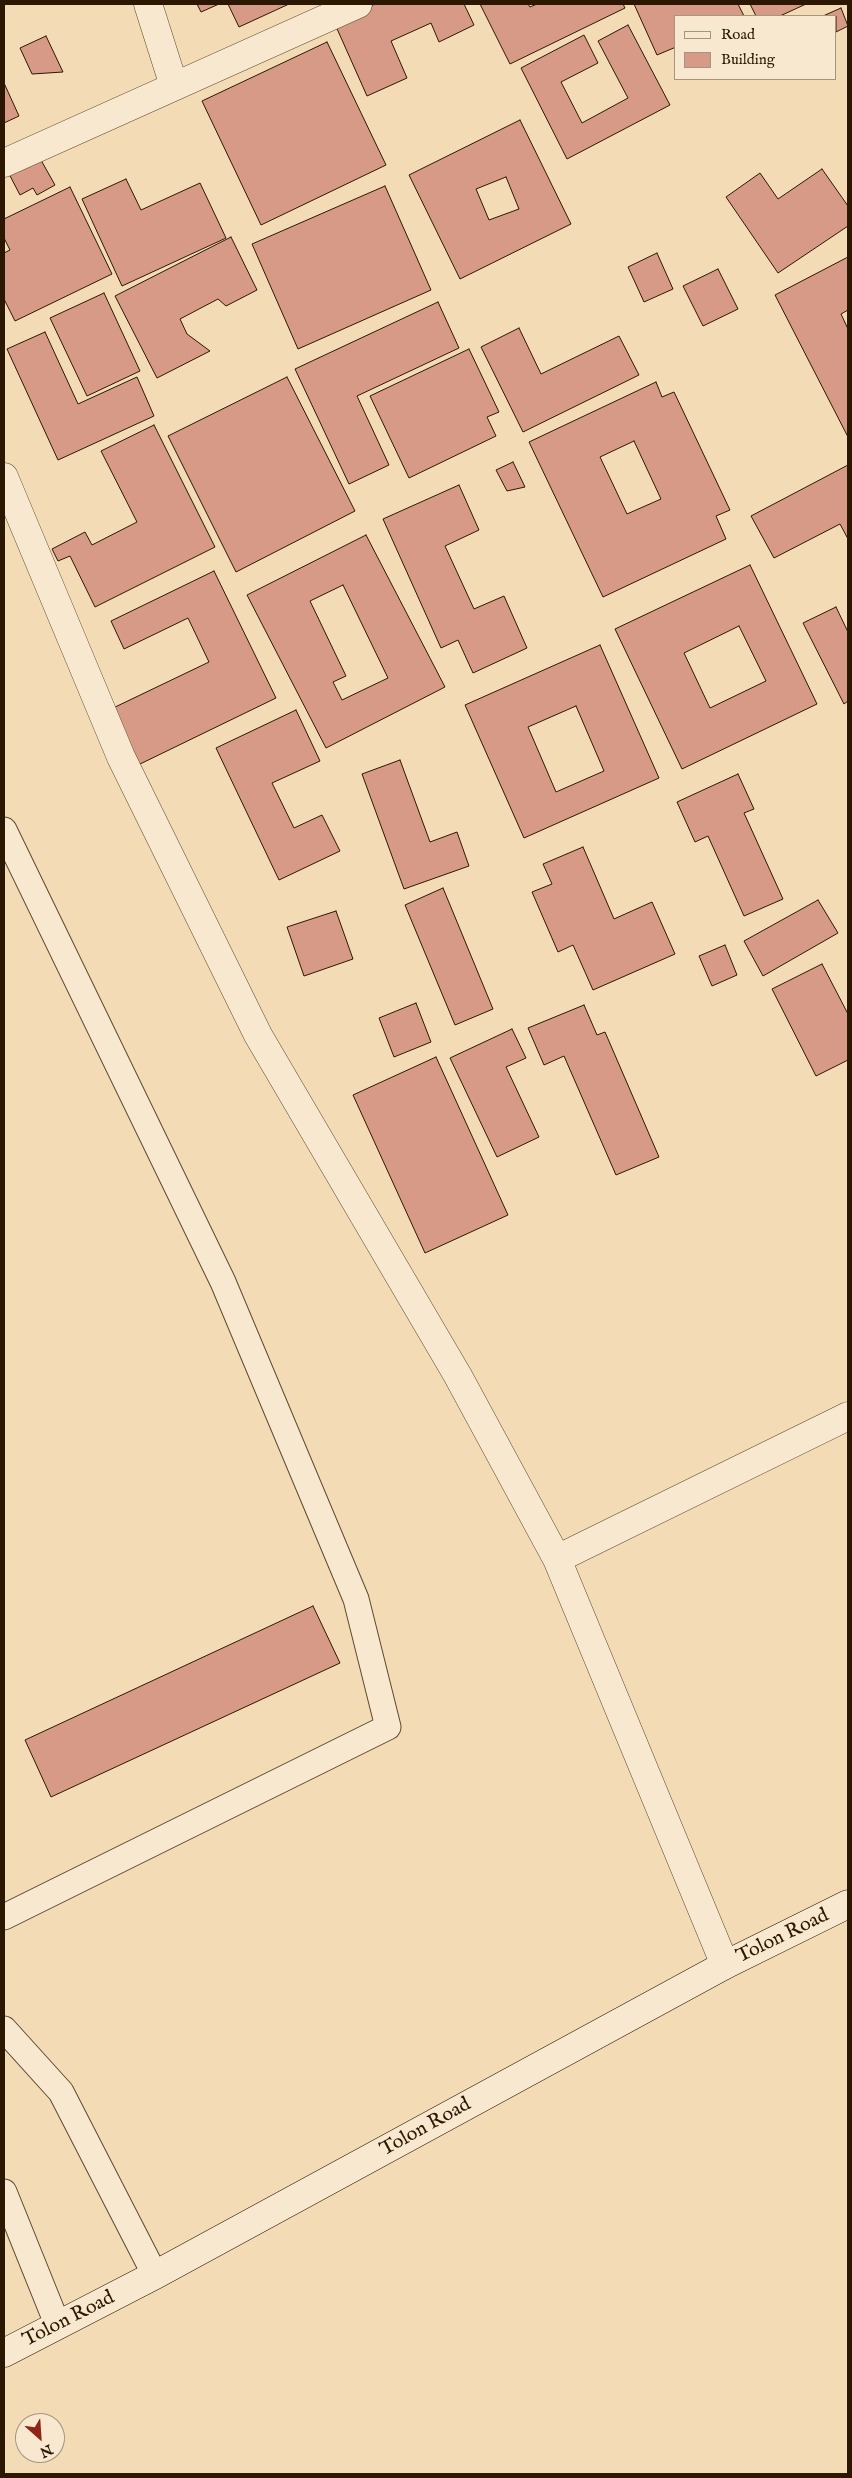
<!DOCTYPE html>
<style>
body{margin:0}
#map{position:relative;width:852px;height:2478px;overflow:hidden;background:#f2dbb5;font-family:"IM FELL English",serif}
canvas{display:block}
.frame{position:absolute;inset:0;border:5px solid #2c1802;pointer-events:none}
.legend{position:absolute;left:674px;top:15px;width:162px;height:65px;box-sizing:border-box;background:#f7e8cf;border:1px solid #a6957d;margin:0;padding:6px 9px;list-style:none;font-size:15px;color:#2c1802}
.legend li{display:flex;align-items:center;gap:10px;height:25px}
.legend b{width:25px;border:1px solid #a6957d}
.north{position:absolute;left:15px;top:2413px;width:50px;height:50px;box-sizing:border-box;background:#f7e8cf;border:1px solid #a6957d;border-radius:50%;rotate:154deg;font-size:14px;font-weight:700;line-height:20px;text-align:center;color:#2c1802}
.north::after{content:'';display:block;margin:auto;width:18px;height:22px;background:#8f2418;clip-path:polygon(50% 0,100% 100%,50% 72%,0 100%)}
</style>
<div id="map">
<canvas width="852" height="2478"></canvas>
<div class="frame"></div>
<ul class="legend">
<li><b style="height:6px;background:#f7e8cf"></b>Road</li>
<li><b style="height:14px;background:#d79a87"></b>Building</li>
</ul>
<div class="north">N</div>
</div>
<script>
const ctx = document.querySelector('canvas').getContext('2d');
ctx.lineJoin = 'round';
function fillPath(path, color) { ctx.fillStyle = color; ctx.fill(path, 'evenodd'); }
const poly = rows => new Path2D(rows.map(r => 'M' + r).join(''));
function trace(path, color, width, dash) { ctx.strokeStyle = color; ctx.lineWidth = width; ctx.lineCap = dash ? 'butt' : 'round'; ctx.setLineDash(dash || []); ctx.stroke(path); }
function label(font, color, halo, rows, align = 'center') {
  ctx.font = font + ' "IM FELL English",serif'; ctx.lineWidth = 4.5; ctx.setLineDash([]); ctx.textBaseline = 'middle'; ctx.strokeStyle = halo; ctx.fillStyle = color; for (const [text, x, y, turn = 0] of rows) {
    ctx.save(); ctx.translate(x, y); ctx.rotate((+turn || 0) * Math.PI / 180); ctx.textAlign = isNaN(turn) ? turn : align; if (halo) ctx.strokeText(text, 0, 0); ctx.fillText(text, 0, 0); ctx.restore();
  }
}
const building = poly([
 [197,4,219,4,201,12,197,4],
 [228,4,289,4,239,27,228,4],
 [375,4,464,4,474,25,439,42,431,23,391,41,407,78,367,96,334,22,375,4],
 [480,4,528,4,530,7,537,4,623,4,625,8,510,64,480,4],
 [634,4,738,4,744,16,676,16,676,47,657,55,634,4],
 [750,4,806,4,780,16,756,16,750,4],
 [841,8,848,26,836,32,836,16,823,16,841,8],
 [628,25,670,105,567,159,521,68,584,35,598,63,561,82,582,123,628,98,598,41,628,25],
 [46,36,63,72,32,74,20,48,46,36],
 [327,42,386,165,261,225,202,101,327,42],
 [4,83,19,116,4,123,4,83],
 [520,120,571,224,460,279,409,175,520,120],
 [506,177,519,209,489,220,476,189,506,177],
 [37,153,55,185,37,195,33,188,20,195,7,170,37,153],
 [822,169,848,206,848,226,778,273,726,197,760,173,778,199,822,169],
 [126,179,141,210,200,183,226,238,122,286,82,199,126,179],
 [385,186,431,290,298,349,252,244,385,186],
 [70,187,112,274,15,321,4,299,4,253,10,250,4,238,4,219,70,187],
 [231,237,257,290,226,306,218,299,180,319,187,334,210,351,157,378,115,296,231,237],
 [657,253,673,289,644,302,628,267,657,253],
 [848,257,848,310,841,314,848,329,848,437,775,295,848,257],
 [718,269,738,309,703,326,683,286,718,269],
 [104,293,140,371,87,396,50,318,104,293],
 [438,302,459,348,357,396,389,465,349,484,295,369,438,302],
 [519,328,541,374,619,336,639,375,523,432,481,347,519,328],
 [45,332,78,404,137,377,154,416,58,460,7,349,45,332],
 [469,349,499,412,487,417,496,436,409,478,370,396,469,349],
 [287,377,355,511,236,572,168,436,287,377],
 [656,382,662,397,674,392,730,510,716,516,726,539,603,597,529,442,656,382],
 [634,441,661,499,627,514,600,457,634,441],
 [154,425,215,547,95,607,70,556,58,561,52,549,85,532,92,545,137,522,101,451,154,425],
 [513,462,525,487,507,491,496,470,513,462],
 [848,465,848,539,840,524,774,558,751,516,848,465],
 [459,485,479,530,445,546,474,609,504,596,527,648,473,673,458,640,441,648,383,519,459,485],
 [366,535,445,687,326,748,247,595,366,535],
 [343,585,388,678,342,700,333,682,346,676,310,601,343,585],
 [750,565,817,704,682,769,615,629,750,565],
 [739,626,766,681,710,708,684,653,739,626],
 [214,571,276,698,138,765,111,709,209,662,188,618,124,649,111,621,214,571],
 [836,607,848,632,848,701,844,704,803,623,836,607],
 [600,645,659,778,524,838,465,705,600,645],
 [576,706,604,771,556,792,528,727,576,706],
 [296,710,320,761,272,783,294,828,322,815,340,851,279,880,216,748,296,710],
 [400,760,430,842,457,832,469,866,404,889,362,774,400,760],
 [738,774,754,809,744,813,783,899,744,916,708,836,695,842,677,802,738,774],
 [583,847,614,919,652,902,675,954,593,990,573,945,558,952,532,892,552,884,543,864,583,847],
 [443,888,493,1009,455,1025,405,905,443,888],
 [818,900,838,933,763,976,744,941,818,900],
 [336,911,353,959,304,976,287,927,336,911],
 [725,945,737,975,712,986,699,956,725,945],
 [822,964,848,1014,848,1060,816,1076,772,989,822,964],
 [416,1003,431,1042,394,1057,379,1018,416,1003],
 [584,1005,597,1035,605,1032,659,1157,616,1175,564,1056,544,1065,528,1028,584,1005],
 [512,1029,526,1058,506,1067,539,1137,497,1157,450,1058,512,1029],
 [436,1057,508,1215,425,1253,353,1095,436,1057],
 [313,1606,340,1663,51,1797,25,1740,313,1606]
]);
fillPath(building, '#d79a87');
trace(building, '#2c1802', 1);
const lane = poly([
 [4,830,223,1282,356,1599,388,1727,4,1917],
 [4,2029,61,2092,155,2275],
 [4,2192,58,2326]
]);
const street = poly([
 [148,4,174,86],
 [4,163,358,4],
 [4,477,121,757,258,1035,458,1376,557,1559,725,1965],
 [557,1559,848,1416]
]);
const secondary = poly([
 [4,2353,155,2275,725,1965,848,1904]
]);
trace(lane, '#5e492f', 27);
trace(street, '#5e492f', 29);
trace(secondary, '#2c1802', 29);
trace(lane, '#f7e8cf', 25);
trace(street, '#f7e8cf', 28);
trace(secondary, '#f7e8cf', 28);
label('20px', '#2c1802', '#f7e8cf', [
 ["Tolon Road",783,1937,-26],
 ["Tolon Road",426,2128,-29],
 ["Tolon Road",69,2320,-27]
]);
</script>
